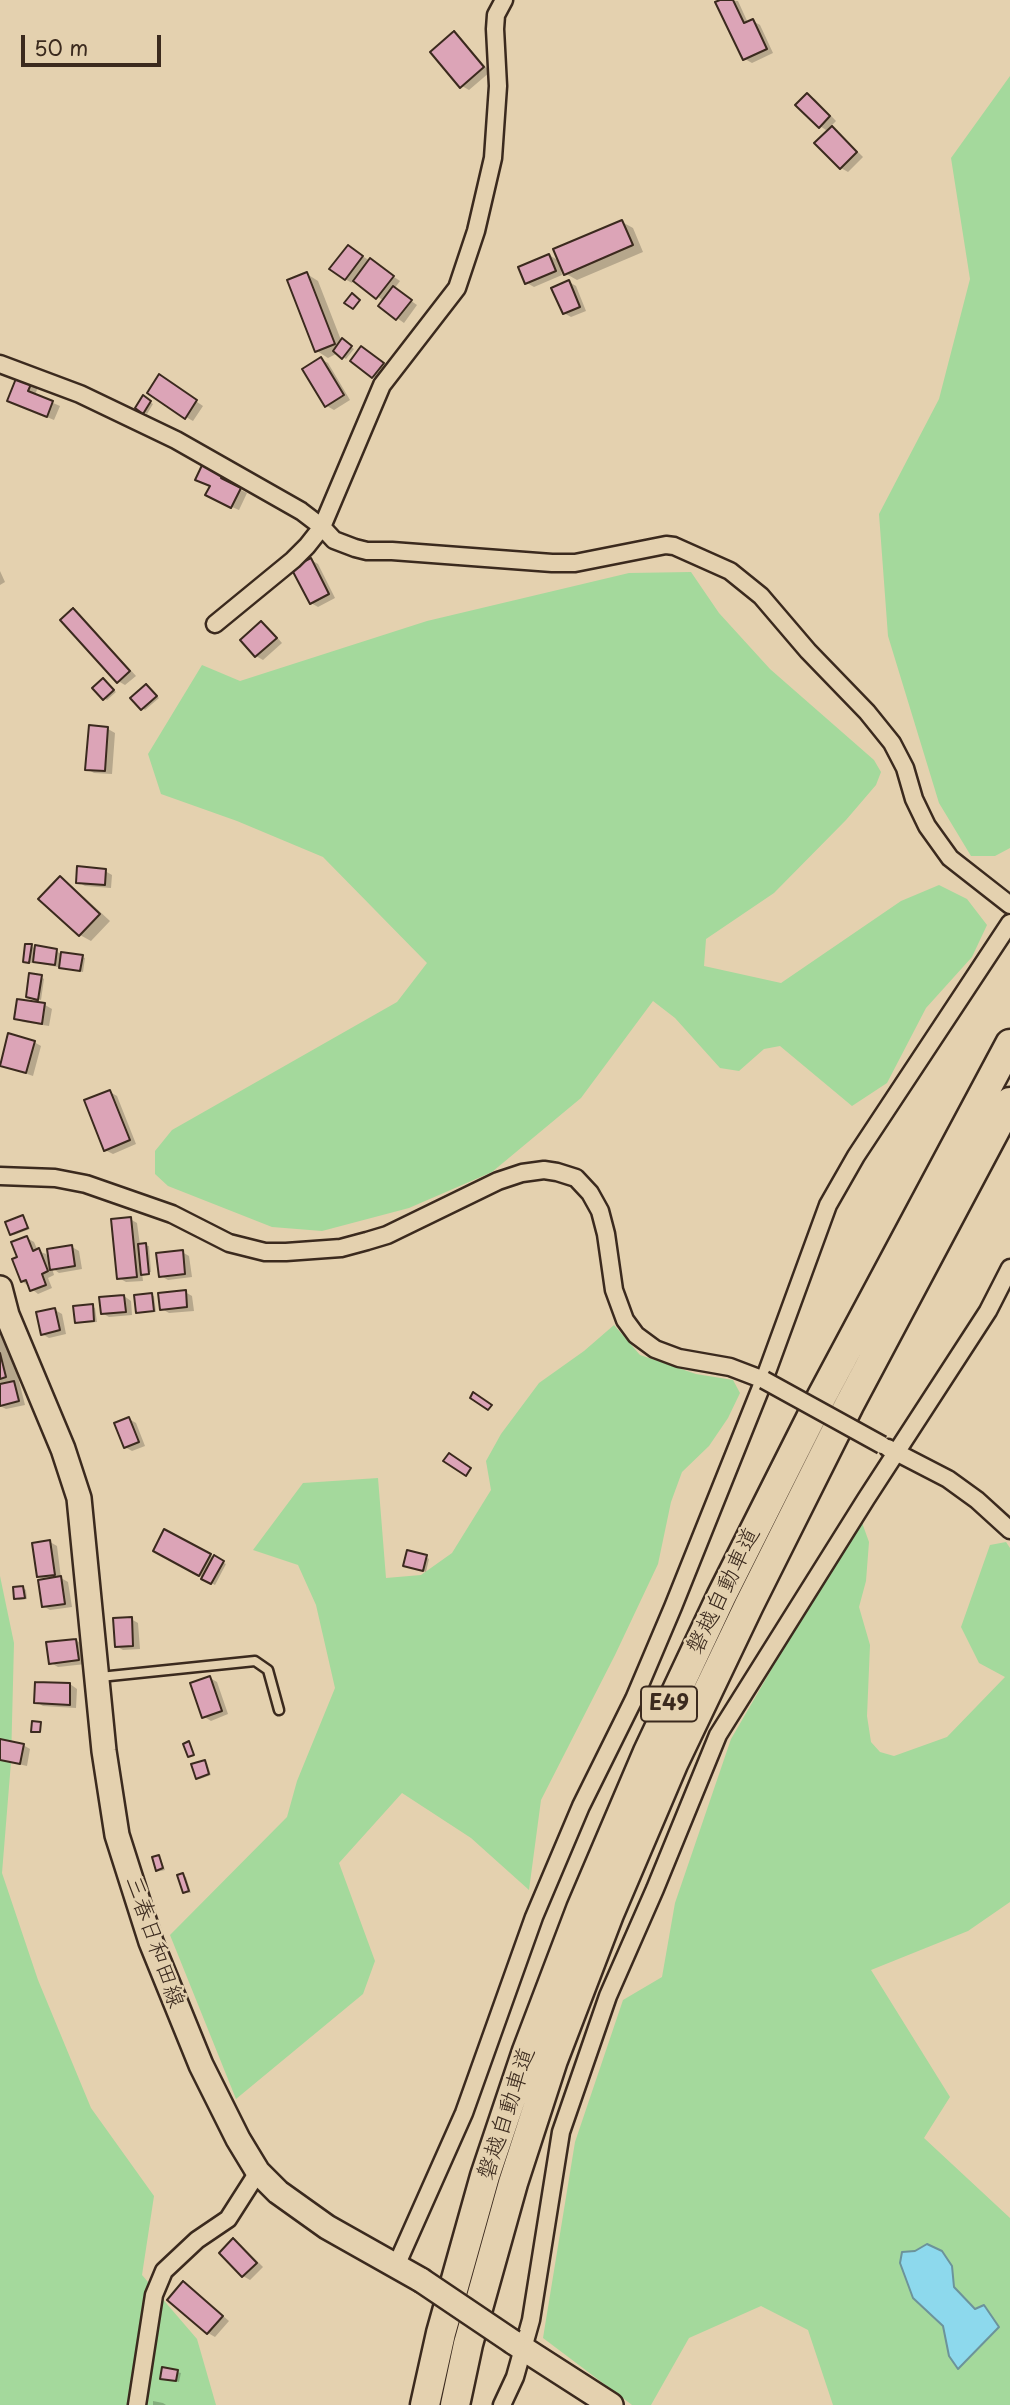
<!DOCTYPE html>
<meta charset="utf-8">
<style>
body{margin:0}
#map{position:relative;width:1010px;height:2405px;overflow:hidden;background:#e4d1af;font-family:"Playpen Sans",sans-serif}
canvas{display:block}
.scale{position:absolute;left:21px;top:35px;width:140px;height:32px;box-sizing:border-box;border:4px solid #3b2a1e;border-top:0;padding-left:9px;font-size:21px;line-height:24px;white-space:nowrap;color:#3b2a1e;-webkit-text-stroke:5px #e4d1af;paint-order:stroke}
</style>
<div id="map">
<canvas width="1010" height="2405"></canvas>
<div class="scale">50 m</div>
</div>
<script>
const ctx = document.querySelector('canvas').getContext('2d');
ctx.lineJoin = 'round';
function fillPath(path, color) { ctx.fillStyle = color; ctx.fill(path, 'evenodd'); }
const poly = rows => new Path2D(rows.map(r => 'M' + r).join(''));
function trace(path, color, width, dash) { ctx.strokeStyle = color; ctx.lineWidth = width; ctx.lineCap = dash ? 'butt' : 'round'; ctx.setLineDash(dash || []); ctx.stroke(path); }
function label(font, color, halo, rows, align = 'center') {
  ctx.font = font + ' "Playpen Sans","Klee One",sans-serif'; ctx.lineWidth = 5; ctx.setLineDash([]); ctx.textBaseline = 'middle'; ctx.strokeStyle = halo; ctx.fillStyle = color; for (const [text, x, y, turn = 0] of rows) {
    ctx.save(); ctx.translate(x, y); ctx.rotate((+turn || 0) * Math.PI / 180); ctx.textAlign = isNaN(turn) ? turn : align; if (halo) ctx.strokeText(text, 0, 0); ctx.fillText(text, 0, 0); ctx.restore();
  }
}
fillPath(poly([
 [1010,76,1010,848,995,856,971,856,939,803,888,636,879,514,939,399,970,279,951,158],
 [691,572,719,613,770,669,874,760,881,772,876,785,846,820,774,893,706,939,704,966,781,983,901,901,939,885,967,899,987,925,972,957,926,1008,887,1083,852,1106,780,1046,764,1049,739,1071,720,1068,675,1018,653,1001,581,1098,492,1172,409,1208,322,1231,272,1227,168,1186,155,1174,155,1151,172,1130,397,1002,427,963,323,857,237,821,161,794,148,754,202,665,240,681,427,621,629,573],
 [614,1325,640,1355,696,1374,733,1380,740,1393,728,1418,709,1446,682,1472,671,1502,658,1564,615,1655,541,1800,529,1890,471,1838,402,1793,339,1863,375,1961,363,1994,236,2099,170,1935,287,1817,297,1781,335,1688,316,1605,298,1565,253,1550,303,1483,378,1478,386,1578,421,1575,452,1553,491,1490,486,1461,501,1434,539,1383,584,1351],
 [860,1517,869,1542,866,1581,859,1607,870,1645,867,1716,871,1742,880,1752,894,1756,947,1737,1005,1677,979,1663,961,1627,990,1545,1006,1542,1010,1548,1010,1902,968,1931,871,1970,950,2097,924,2138,1010,2218,1010,2405,833,2405,808,2330,761,2306,689,2338,651,2405,632,2405,543,2338,575,2142,623,2000,662,1977,675,1903,731,1739],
 [915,2251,952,2266,954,2287,976,2309,949,2356,943,2326,913,2298,902,2252],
 [0,1576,14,1643,11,1762,2,1873,38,1980,91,2108,154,2196,142,2275,197,2339,216,2405,0,2405]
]), '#a4d99c');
const water = poly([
 [927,2244,942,2251,952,2266,954,2287,975,2309,984,2305,999,2327,958,2369,949,2356,943,2326,913,2298,900,2263,902,2252,915,2251,927,2244]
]);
fillPath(water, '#8dd9ed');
trace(water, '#6c939a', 2);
fillPath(poly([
 [723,0,738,1,748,23,753,21,760,25,773,53,752,63,745,59],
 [454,34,461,38,490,72,469,90,462,86],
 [808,95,815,99,836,121,830,127,839,133,863,157,848,172,841,168,829,132,820,126],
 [622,222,633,228,643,252,577,280,561,271,562,275,534,287,527,283,549,255,561,262],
 [355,251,400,281,394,289,417,305,404,323,380,306,384,301,354,280,352,283,345,279],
 [307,274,318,281,341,340,354,349,346,359,338,353,328,358,317,351],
 [569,282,576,286,586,311,571,317,564,313],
 [369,352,390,368,380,380,373,376],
 [321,359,328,363,350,400,334,410,327,406],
 [166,381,203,406,193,421,186,417],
 [31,383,38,387,35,395,60,406,54,420,16,404],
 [144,398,153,404,147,414,137,407],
 [205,464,231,476,227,483,247,493,239,510,214,499],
 [311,560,318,564,335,598,318,607,311,603],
 [0,571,5,582,0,585],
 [73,610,80,614,136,676,125,685,118,681],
 [261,623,268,627,282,643,263,660,256,656,243,641],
 [104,680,116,692,107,700,104,698],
 [147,686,159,698,145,710,133,698],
 [108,729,115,733,112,774,94,773,87,769],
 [105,871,112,875,111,888,85,886,78,882],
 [60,879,71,885,110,921,91,941,80,935],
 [31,946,36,949,57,951,59,953,82,957,85,958,83,972,37,963,32,960,32,963,27,963],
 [41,977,44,979,41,1000,27,996],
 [45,1005,52,1009,49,1026,23,1022,16,1018],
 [34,1042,41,1046,33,1076,1,1065],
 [110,1092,117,1096,136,1144,113,1154,105,1150],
 [23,1217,30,1229,14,1235,11,1233],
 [130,1219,137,1223,140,1245,149,1246,151,1272,142,1273,143,1281,126,1282,119,1278],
 [27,1238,34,1242,38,1251,46,1254,50,1264,72,1247,79,1251,82,1269,59,1273,52,1268,54,1275,48,1278,52,1288,38,1294,22,1281,19,1258],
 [182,1252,189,1256,192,1277,168,1280,161,1276],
 [185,1292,192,1296,194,1311,169,1313,162,1309],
 [151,1295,154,1296,156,1312,138,1312],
 [124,1296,131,1301,132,1315,109,1317,102,1313],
 [0,1305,25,1405,6,1409,0,1406],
 [92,1306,95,1308,97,1322,79,1323,76,1322],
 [55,1310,62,1314,66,1334,49,1338,42,1334],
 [129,1419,136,1423,145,1446,132,1451,125,1447],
 [165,1532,226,1564,215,1585,155,1550],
 [50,1542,57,1546,61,1578,68,1582,72,1607,50,1610,43,1606,46,1580,38,1576],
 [426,1557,429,1559,426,1572,408,1566],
 [23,1588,26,1590,27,1599,19,1600,16,1598],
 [131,1619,138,1623,140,1649,123,1650,116,1646],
 [76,1640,83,1645,86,1664,58,1667,51,1663],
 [210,1678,217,1682,228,1714,211,1721,203,1716],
 [70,1684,77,1689,76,1708,43,1706,36,1702],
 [23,1745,30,1749,27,1766,0,1760],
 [204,1762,207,1763,211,1775,200,1779,197,1777],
 [158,1857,161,1859,165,1870,161,1871,158,1870],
 [183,1875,186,1877,191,1893,185,1892],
 [234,2241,241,2245,263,2267,250,2280,243,2276,221,2253],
 [184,2283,229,2321,215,2337,208,2333],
 [163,2369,181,2373,179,2382,165,2379],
 [153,2401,163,2403,166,2405,153,2405]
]), '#0003');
const building = poly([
 [720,0,733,0,744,23,753,19,767,49,743,60,715,2,720,0],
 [454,31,484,67,460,88,430,52,454,31],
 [807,93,830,116,819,128,795,105,807,93],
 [832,126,857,152,840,169,814,143,832,126],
 [622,220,633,245,564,275,553,249,622,220],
 [348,245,363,256,345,280,329,269,348,245],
 [549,254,556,271,525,284,518,267,549,254],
 [370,258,394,276,376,299,353,281,370,258],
 [307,272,335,344,315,352,287,280,307,272],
 [569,280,580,307,563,314,551,288,569,280],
 [393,286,412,300,396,320,378,306,393,286],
 [352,293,360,300,353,309,344,303,352,293],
 [342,338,352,346,342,359,333,351,342,338],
 [361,346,384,363,372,378,350,361,361,346],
 [321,357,344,395,325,407,302,369,321,357],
 [159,374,197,400,185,419,147,393,159,374],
 [17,376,32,382,28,391,53,401,47,417,7,401,17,376],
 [143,395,151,401,143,414,135,408,143,395],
 [204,461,225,471,221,478,241,488,231,508,205,495,210,486,195,480,204,461],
 [311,558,329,594,310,604,291,568,311,558],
 [73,608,130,671,117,683,60,620,73,608],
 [261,621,277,638,255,657,240,640,261,621],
 [103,678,114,690,103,700,92,688,103,678],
 [146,684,157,696,141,710,130,698,146,684],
 [89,725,108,727,105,771,85,770,89,725],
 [77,866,106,869,105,885,76,883,77,866],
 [60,876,100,914,79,936,38,899,60,876],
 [25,944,32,944,29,963,23,962,25,944],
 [35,945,57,949,55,965,33,962,35,945],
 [61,952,83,955,80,971,59,968,61,952],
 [29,973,42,975,38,1000,26,997,29,973],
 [17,999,45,1003,42,1024,14,1019,17,999],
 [8,1033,35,1041,26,1073,0,1066,8,1033],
 [110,1090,130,1140,104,1151,84,1100,110,1090],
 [23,1215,28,1228,10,1235,5,1222,23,1215],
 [131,1217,137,1277,117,1279,111,1219,131,1217],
 [27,1236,33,1251,39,1248,48,1271,42,1274,46,1285,30,1291,26,1280,21,1282,12,1259,17,1257,11,1242,27,1236],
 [146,1243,149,1274,141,1275,138,1244,146,1243],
 [72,1245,75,1266,50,1270,47,1249,72,1245],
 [183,1250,185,1274,159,1277,156,1253,183,1250],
 [186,1290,187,1307,160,1310,158,1293,186,1290],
 [152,1293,154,1311,136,1313,134,1295,152,1293],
 [124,1295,126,1312,101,1314,99,1297,124,1295],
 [93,1304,94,1321,75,1323,73,1306,93,1304],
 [55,1308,60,1330,41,1335,36,1312,55,1308],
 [0,1353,6,1377,0,1379,0,1353],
 [14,1381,19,1401,0,1406,0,1384,14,1381],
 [473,1392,492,1405,488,1410,470,1398,473,1392],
 [129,1417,139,1442,124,1448,114,1423,129,1417],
 [449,1453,471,1468,466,1476,443,1461,449,1453],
 [164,1529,211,1554,199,1576,153,1551,164,1529],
 [50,1540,55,1575,37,1577,32,1543,50,1540],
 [407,1550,427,1555,423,1571,403,1566,407,1550],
 [214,1555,224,1561,211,1584,201,1579,214,1555],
 [61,1576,65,1604,42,1607,38,1580,61,1576],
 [23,1586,25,1598,14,1599,13,1587,23,1586],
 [132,1617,133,1646,115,1647,113,1618,132,1617],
 [76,1639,79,1660,49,1664,46,1642,76,1639],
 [210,1676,222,1711,202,1718,190,1683,210,1676],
 [35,1682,70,1683,70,1705,34,1703,35,1682],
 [32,1721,41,1722,40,1732,31,1732,32,1721],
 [0,1739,24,1744,20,1764,0,1760,0,1739],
 [189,1741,194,1755,188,1757,183,1744,189,1741],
 [205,1760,209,1774,196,1779,191,1764,205,1760],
 [159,1855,163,1868,156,1871,152,1857,159,1855],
 [183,1873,189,1891,183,1893,177,1875,183,1873],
 [233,2238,257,2263,242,2277,219,2253,233,2238],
 [183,2281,223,2316,207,2334,167,2300,183,2281],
 [162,2367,178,2370,176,2381,160,2379,162,2367]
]);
fillPath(building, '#dca4b7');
trace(building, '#3b2a1e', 2);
const service = poly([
 [100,1677,255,1661,268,1670,279,1710]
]);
const minor = poly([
 [0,364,80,394,176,440,301,511,322,527,334,540,355,548,367,551,392,551,552,563,575,563,666,545,674,546,730,571,761,596,808,651,867,712,892,743,905,768,914,799,927,826,950,858,1010,905],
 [215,624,293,560,307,546,322,527,382,385,457,288,476,231,493,158,498,86,495,29,496,15,504,0],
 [0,1176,55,1178,86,1184,172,1214,229,1243,265,1252,286,1252,341,1248,367,1241,387,1235,498,1181,522,1173,544,1170,557,1172,576,1178,590,1193,600,1211,606,1234,614,1290,625,1320,636,1335,655,1349,679,1358,730,1367,764,1380],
 [888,1448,948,1479,977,1500,1010,1530],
 [396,2266,464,2113,534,1917,581,1806,634,1699,673,1607,764,1380,828,1205,856,1156,1010,923],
 [137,2405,154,2295,164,2271,197,2240,228,2219,258,2172],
 [502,2405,515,2377,531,2320,561,2132,608,1996,655,1889,718,1735,866,1499,988,1311,1010,1268]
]);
const secondary = poly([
 [0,1288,7,1315,63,1449,79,1498,104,1751,117,1835,151,1942,201,2065,238,2139,258,2172,278,2192,327,2227,421,2280],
 [513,2342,611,2405]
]);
const motorway = poly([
 [425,2405,441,2333,485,2176,527,2051,581,1909,648,1752,721,1597,822,1396,1010,1044],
 [455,2405,468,2344,513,2183,553,2060,609,1914,673,1764,749,1605,849,1405,1010,1102]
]);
trace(service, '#3b2a1e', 13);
trace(minor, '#3b2a1e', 21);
trace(secondary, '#3b2a1e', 28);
trace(motorway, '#3b2a1e', 33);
trace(service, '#e4d1af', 8);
trace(minor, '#e4d1af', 16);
trace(secondary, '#e4d1af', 23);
trace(motorway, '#e4d1af', 28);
const minorBridge = poly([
 [764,1380,882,1445]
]);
const secondaryBridge = poly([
 [421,2280,513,2342]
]);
trace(minorBridge, '#3b2a1e', 21, []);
trace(secondaryBridge, '#3b2a1e', 28, []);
trace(minorBridge, '#e4d1af', 16);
trace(secondaryBridge, '#e4d1af', 23);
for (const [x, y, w] of [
 [669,1704,56]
]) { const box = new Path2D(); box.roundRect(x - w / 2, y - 17.5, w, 35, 5); ctx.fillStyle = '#e4d1af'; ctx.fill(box); trace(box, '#3b2a1e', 2); }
label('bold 21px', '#3b2a1e', null, [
 ["E49",669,1704]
]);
label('23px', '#3b2a1e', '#e4d1af', [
 ["磐越自動車道",724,1591,-64],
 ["三春日和田線",154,1942,71],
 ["磐越自動車道",507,2114,-72]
]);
</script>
